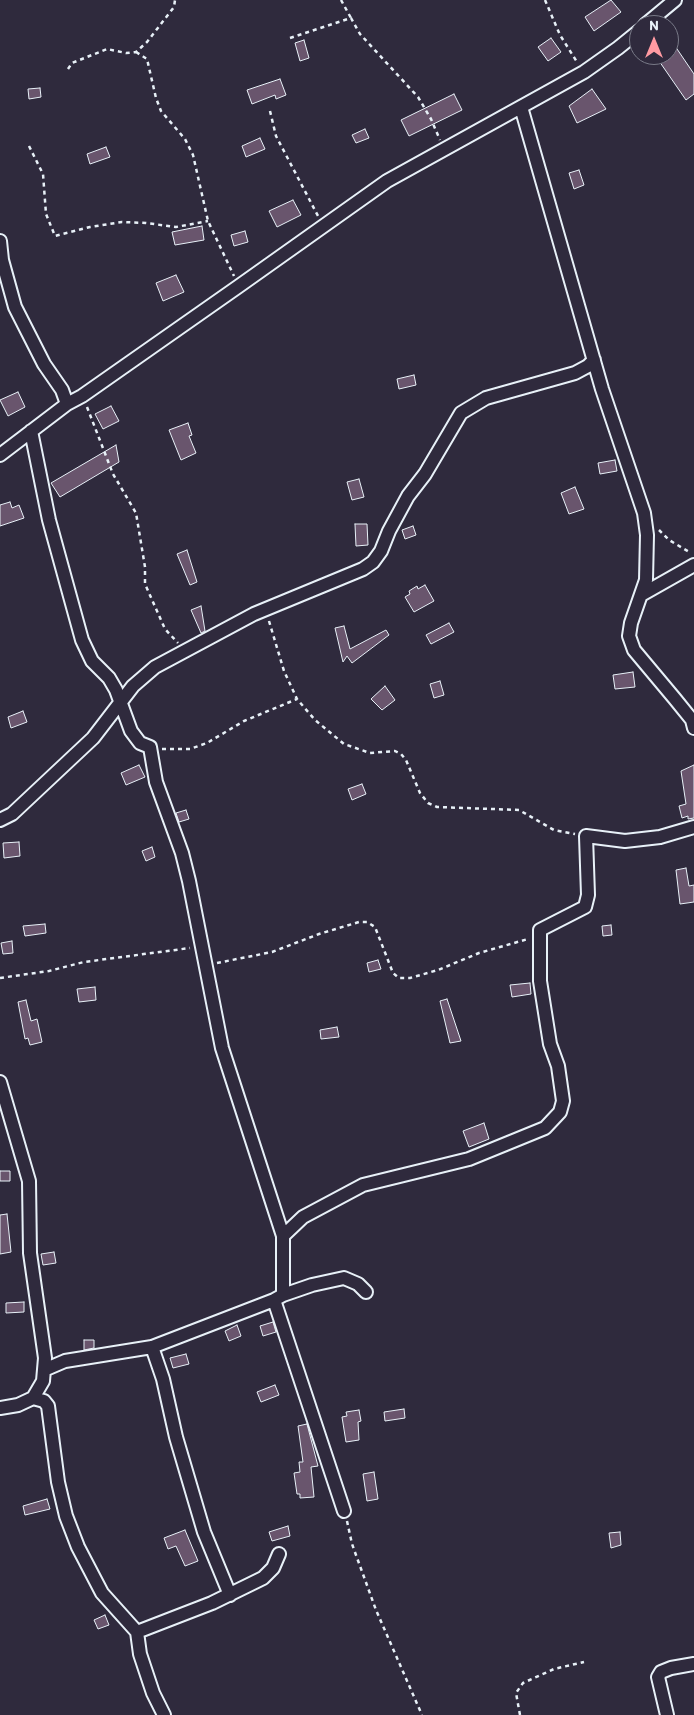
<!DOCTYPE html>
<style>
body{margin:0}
#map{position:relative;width:694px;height:1715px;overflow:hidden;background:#2f2a3d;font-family:Itim,sans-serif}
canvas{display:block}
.north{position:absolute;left:629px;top:15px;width:50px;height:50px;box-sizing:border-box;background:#2f2a3d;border:1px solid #797a88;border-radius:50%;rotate:0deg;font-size:14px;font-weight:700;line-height:20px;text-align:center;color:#e8f1f8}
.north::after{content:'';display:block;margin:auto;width:18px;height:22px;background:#ff9aa2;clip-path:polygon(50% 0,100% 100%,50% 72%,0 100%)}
</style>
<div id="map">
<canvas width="694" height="1715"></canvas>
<div class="north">N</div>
</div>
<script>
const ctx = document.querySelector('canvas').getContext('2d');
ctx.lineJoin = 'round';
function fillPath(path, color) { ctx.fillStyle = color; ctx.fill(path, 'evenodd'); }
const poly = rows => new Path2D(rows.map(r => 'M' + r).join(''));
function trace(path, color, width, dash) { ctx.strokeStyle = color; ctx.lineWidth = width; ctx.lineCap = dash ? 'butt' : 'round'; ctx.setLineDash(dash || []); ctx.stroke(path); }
const building = poly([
 [611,0,621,12,594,31,585,17,611,0],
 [551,38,561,52,548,61,538,47,551,38],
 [304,40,309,58,300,61,295,43,304,40],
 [675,46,694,74,694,94,686,100,657,58,662,55,669,55,669,50,675,46],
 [280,79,286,95,276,99,275,95,252,104,247,90,280,79],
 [40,88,41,97,29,99,28,89,40,88],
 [592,89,606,109,577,123,569,106,592,89],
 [454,94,462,110,409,136,401,120,454,94],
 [365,129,369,138,356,143,352,135,365,129],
 [260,138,265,149,246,157,242,146,260,138],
 [106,147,110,157,90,164,87,154,106,147],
 [579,170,584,185,574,189,569,173,579,170],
 [293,200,301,215,277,227,269,211,293,200],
 [202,226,204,240,175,245,172,232,202,226],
 [245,231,248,242,234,246,231,235,245,231],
 [176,275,184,292,163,301,156,283,176,275],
 [414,375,416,385,399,389,397,379,414,375],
 [18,392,25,407,8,416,0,400,18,392],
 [111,406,119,421,103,429,95,414,111,406],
 [188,423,192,435,189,436,196,453,181,460,169,430,188,423],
 [116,445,119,462,60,497,51,483,116,445],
 [615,460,617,471,600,474,598,463,615,460],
 [359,479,364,497,352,500,347,482,359,479],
 [575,487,584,509,569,514,561,493,575,487],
 [10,502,12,508,19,505,24,518,0,526,0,505,10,502],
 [355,524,367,524,368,545,356,546,355,524],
 [413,526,416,535,405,539,402,530,413,526],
 [187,550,197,582,190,585,177,554,187,550],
 [425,585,434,601,414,612,405,597,410,594,409,591,417,586,418,589,425,585],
 [201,606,205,631,201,633,191,610,201,606],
 [449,623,454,632,431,644,426,635,449,623],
 [344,626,350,649,386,630,389,635,352,663,347,656,343,662,335,628,344,626],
 [633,672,635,687,615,689,613,675,633,672],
 [440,681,444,695,434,698,430,684,440,681],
 [385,686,395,700,382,710,371,699,385,686],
 [23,711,27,722,11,728,8,717,23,711],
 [139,765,145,777,126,785,121,773,139,765],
 [694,765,694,818,688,819,688,816,682,818,679,806,686,804,681,771,694,765],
 [362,784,366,794,352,800,348,789,362,784],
 [186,810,189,819,179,822,176,813,186,810],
 [19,842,20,856,4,858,3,843,19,842],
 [152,847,155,857,146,861,142,851,152,847],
 [686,868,689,886,694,885,694,902,680,904,676,870,686,868],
 [45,924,46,933,25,936,23,926,45,924],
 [611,925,612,935,603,936,602,926,611,925],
 [12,941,13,953,3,954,1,943,12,941],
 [378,960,381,969,369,972,367,963,378,960],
 [530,983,531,994,512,997,510,985,530,983],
 [95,987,96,1000,79,1002,77,989,95,987],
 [447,999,461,1041,450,1043,440,1001,447,999],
 [26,1000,31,1021,37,1019,42,1042,30,1045,28,1038,25,1039,18,1002,26,1000],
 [337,1027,339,1037,321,1039,320,1030,337,1027],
 [484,1123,489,1139,469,1147,463,1131,484,1123],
 [0,1171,10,1171,10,1181,0,1181,0,1171],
 [7,1214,11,1252,0,1254,0,1215,7,1214],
 [54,1252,56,1263,43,1265,41,1254,54,1252],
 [24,1302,24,1312,6,1313,6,1303,24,1302],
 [273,1322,276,1332,263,1336,260,1326,273,1322],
 [237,1325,241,1336,229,1341,225,1331,237,1325],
 [84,1340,94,1340,94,1348,84,1350,84,1340],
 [186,1354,189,1364,173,1368,170,1358,186,1354],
 [275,1385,279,1395,261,1402,257,1392,275,1385],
 [404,1409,405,1418,385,1421,384,1412,404,1409],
 [359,1410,361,1421,358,1422,359,1440,346,1442,342,1417,347,1416,346,1412,359,1410],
 [307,1424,318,1466,311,1467,314,1497,300,1498,300,1494,297,1494,294,1473,300,1472,299,1462,303,1462,298,1426,307,1424],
 [374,1472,378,1499,367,1501,363,1474,374,1472],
 [47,1499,50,1509,25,1515,23,1506,47,1499],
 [288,1526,290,1536,272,1541,269,1532,288,1526],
 [185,1530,198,1561,185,1566,176,1546,168,1549,164,1538,185,1530],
 [620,1532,621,1545,611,1548,609,1533,620,1532],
 [105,1615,109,1625,98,1629,94,1620,105,1615]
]);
fillPath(building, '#69556d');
trace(building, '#e8f1f8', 1);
const minor = poly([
 [645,25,675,0],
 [521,107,602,389,644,513,647,535,646,580,631,623,629,636,634,650,675,699,692,720,694,728],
 [0,241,2,260,15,307,44,364,62,390,67,404],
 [31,431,49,520,82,640,92,661,109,678,116,690,131,731,140,743,150,747,156,782,182,853,189,881,222,1048,283,1236],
 [0,455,67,404,82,396,239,286,387,181,584,72,618,48,639,31],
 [641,595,694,565],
 [0,820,12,814,93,738,133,686,155,667,254,614,363,569,373,562,381,551,389,531,408,496,425,474,461,413,486,398,575,373,588,366,594,360],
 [0,1082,29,1181,30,1253,45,1358,43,1381,33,1398,18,1405,0,1408],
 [283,1295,312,1285,344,1278,358,1284,366,1292],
 [274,1300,344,1511],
 [152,1347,163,1379,176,1437,204,1532,230,1595],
 [44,1370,65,1361,152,1347,274,1300,283,1295,283,1236,303,1217,363,1185,469,1159,545,1128,560,1112,563,1101,558,1066,550,1044,540,981,540,930,585,907,588,895,586,836,625,841,660,837,694,827],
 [33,1398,44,1401,48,1406,58,1482,66,1516,78,1547,102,1593,137,1632],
 [164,1715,153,1693,140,1654,137,1632,212,1603,263,1578,273,1568,279,1554],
 [667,1715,658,1677,661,1672,671,1668,694,1664]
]);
trace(minor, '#e8f1f8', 16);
trace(poly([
 [341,0,351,18],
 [545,0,560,35,577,62],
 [290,38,351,18,360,34,418,97,431,119,440,140],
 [136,52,147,59,156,98,161,111,185,139,193,155,208,221,234,276],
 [68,69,72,63,107,49,126,53,136,52,147,42,174,7,175,0],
 [270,111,276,136,318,216],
 [29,146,43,174,46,214,55,236,90,227,122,222,146,223,176,227,208,221],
 [87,407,113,474,136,513,145,567,145,584,165,629,178,643],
 [659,530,669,540,691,553],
 [269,621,284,671,297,699,315,720,344,744,370,753,395,751,401,754,406,760,420,793,428,803,437,807,519,810,554,830,575,834],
 [162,749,190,749,207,743,244,721,297,699],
 [217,963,272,952,319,934,359,922,367,922,375,927,393,973,399,978,410,978,438,970,479,953,528,939],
 [0,978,49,971,84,962,190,948],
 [347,1521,352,1544,376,1610,422,1715],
 [520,1715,516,1693,523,1683,554,1669,584,1662]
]), '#e8f1f8', 2.5, [4, 4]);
trace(minor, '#2f2a3d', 12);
</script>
